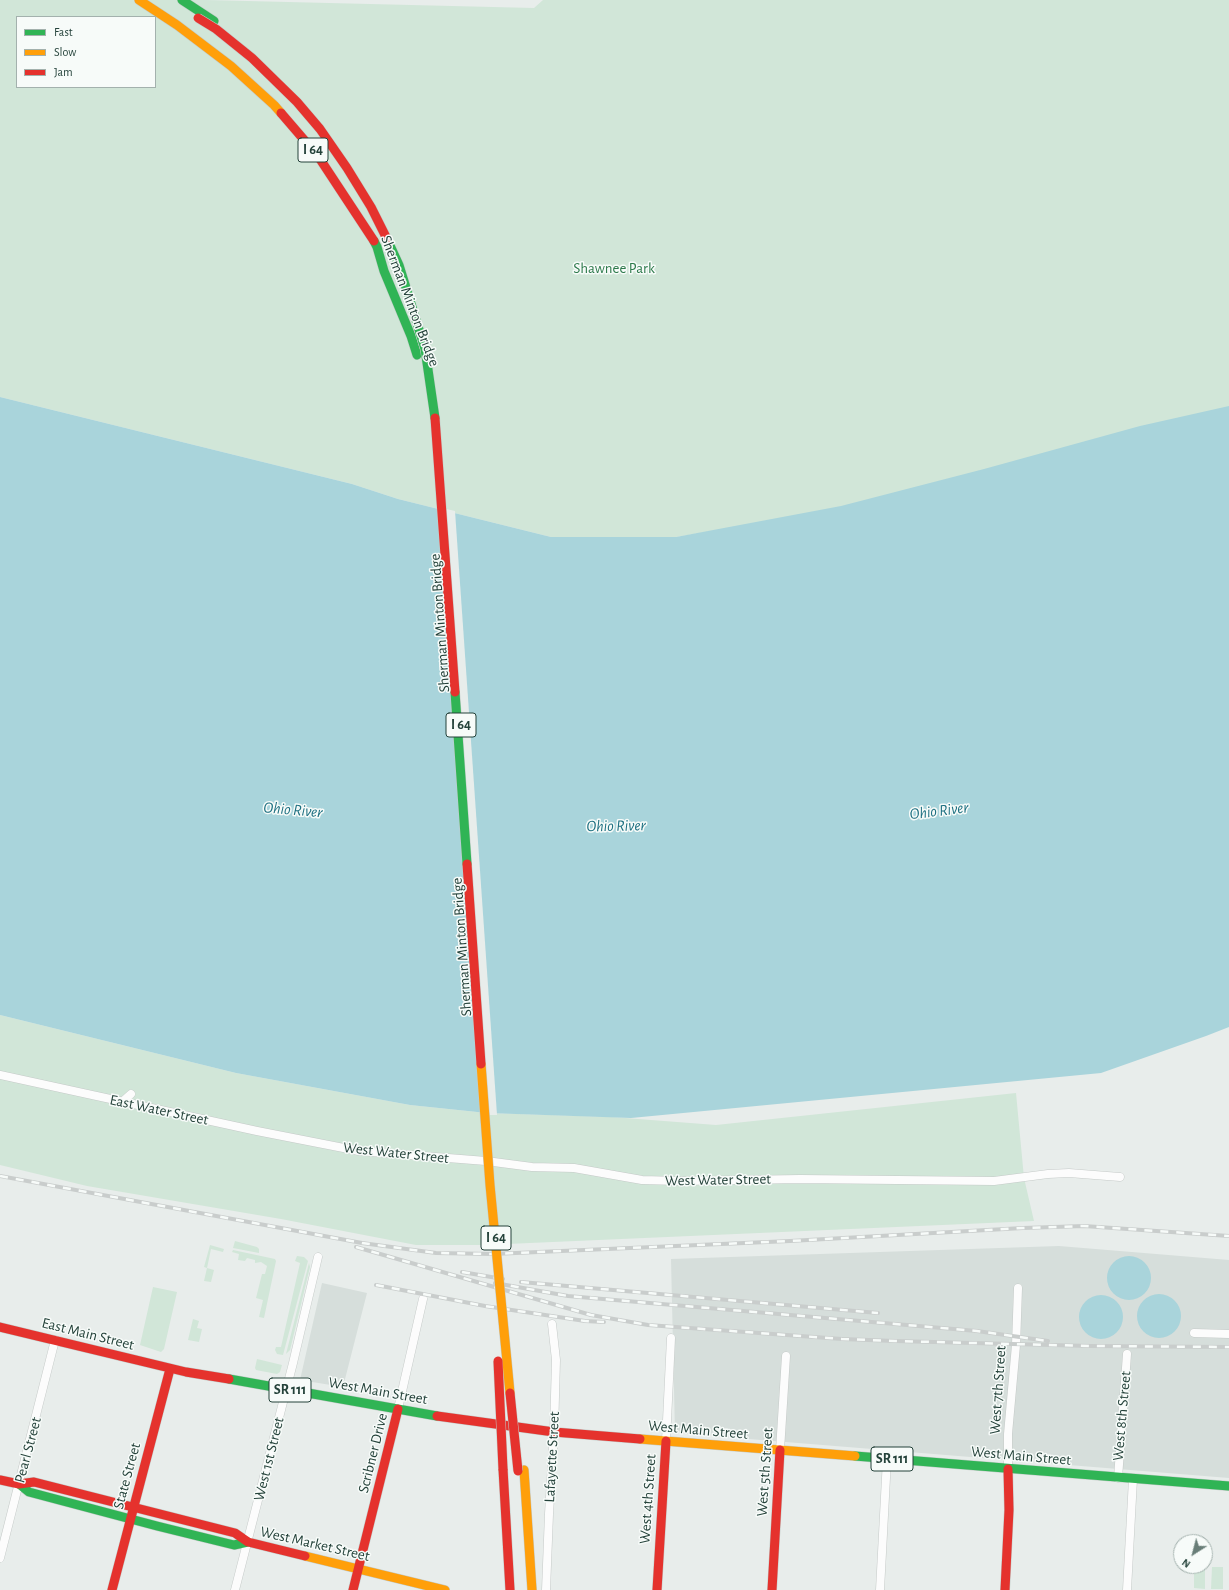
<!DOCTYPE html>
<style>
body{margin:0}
#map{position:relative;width:1229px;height:1590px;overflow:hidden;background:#e8edeb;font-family:"Alegreya Sans",sans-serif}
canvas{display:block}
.legend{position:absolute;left:16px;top:16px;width:140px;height:72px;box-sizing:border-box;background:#f7fbf9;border:1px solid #a3b1ad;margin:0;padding:5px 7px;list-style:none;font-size:12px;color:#24423a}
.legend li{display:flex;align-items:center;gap:8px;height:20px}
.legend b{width:20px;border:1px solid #a3b1ad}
.north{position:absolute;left:1173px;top:1534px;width:40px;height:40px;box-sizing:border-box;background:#f7fbf9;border:1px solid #a3b1ad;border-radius:50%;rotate:216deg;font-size:11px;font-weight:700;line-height:16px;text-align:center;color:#24423a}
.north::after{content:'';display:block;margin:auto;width:14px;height:18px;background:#697e78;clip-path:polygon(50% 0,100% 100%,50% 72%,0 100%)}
</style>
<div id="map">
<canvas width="1229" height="1590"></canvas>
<ul class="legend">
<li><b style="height:5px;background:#30b455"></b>Fast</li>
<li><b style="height:5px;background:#ff9f0a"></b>Slow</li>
<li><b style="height:5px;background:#e5322d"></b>Jam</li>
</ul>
<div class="north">N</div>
</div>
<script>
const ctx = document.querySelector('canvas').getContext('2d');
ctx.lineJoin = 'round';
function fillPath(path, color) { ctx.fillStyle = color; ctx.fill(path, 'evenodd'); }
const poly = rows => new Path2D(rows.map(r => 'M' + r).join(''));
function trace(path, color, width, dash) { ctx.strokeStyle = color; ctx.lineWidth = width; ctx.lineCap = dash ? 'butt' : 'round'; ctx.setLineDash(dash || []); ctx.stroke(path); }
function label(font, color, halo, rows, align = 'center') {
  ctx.font = font + ' "Alegreya Sans",sans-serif'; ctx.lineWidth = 3; ctx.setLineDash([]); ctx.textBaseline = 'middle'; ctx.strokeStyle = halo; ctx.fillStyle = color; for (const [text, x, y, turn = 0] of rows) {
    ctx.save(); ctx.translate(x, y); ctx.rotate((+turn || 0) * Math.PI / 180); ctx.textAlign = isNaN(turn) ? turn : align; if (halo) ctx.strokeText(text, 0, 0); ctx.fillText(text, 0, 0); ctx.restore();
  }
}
fillPath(poly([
 [1059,1246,1229,1260,1229,1478,675,1433,671,1259],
 [322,1283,367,1293,343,1387,300,1380]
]), '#d6dedb');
fillPath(poly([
 [0,0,206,0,534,8,543,0,1229,0,1229,424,1025,479,676,537,551,537,398,499,352,484,0,397],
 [17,17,155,17,155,87,17,87],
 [0,1015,236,1073,410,1105,487,1113,612,1117,716,1125,1016,1093,1024,1178,1034,1221,484,1245,416,1245,281,1219,87,1186,0,1165],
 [235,1241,257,1247,259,1249,259,1253,233,1248],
 [210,1245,224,1249,223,1252,211,1249,207,1268,214,1270,211,1282,204,1281,207,1268,204,1267],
 [233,1250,275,1259,276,1261,264,1318,259,1317,263,1300,256,1298,262,1274,265,1274,267,1266,261,1262,255,1263,255,1260,247,1258,245,1261,238,1260,239,1254,232,1252],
 [297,1256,304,1257,308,1261,283,1355,277,1354,275,1350,276,1347,281,1347,300,1263,295,1261],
 [309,1263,310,1267,290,1350,286,1354],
 [153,1287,177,1292,164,1349,161,1352,140,1345],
 [193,1319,199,1321,197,1328,202,1329,199,1342,188,1340],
 [257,1359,282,1365,280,1372,277,1374,256,1370,255,1368],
 [1205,1566,1205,1589,1194,1588,1194,1567],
 [1212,1567,1223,1567,1223,1589,1211,1589]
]), '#d1e6d8');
fillPath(poly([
 [0,397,352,484,398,499,551,537,676,537,841,506,984,469,1140,426,1229,406,1229,1027,1206,1036,1101,1073,631,1118,487,1113,410,1105,236,1073,0,1015],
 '1107 1278a22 22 0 1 1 44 0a22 22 0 1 1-44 0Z',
 '1137 1316a22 22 0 1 1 44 0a22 22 0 1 1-44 0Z',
 '1079 1317a22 22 0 1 1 44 0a22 22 0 1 1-44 0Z'
]), '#a9d4db');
fillPath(poly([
 [438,507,455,511,497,1115,487,1115]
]), '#e8edeb');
const street = poly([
 [0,1075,257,1131,359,1151,486,1161,532,1167,574,1168,642,1180,679,1181,800,1179,994,1181,1048,1174,1069,1173,1120,1177],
 [122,1102,131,1094],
 [1194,1333,1229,1334],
 [398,1409,423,1299],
 [666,1441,671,1338],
 [780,1450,786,1356],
 [1008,1469,1008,1434,1016,1345,1018,1288],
 [1118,1478,1127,1354],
 [0,1558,55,1340],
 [235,1590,293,1363,318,1257],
 [546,1590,549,1514,554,1432,556,1360,552,1324],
 [880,1590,887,1459],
 [1127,1590,1133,1479]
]);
const fast = poly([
 [182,0,214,21],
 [374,241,377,247,384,271,411,336,417,355],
 [229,1379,437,1416],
 [855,1456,1229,1486],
 [19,1484,29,1492,157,1526,234,1545,248,1542]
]);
const slow = poly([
 [139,0,177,25,231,66,274,105,281,113],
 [640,1439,855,1456],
 [524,1470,532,1590],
 [305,1556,445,1590]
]);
const jam = poly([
 [281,113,318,156,374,241],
 [0,1327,186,1372,229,1379],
 [437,1416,554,1432,640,1439],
 [503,1469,510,1590],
 [0,1480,19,1484,34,1482,235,1533,248,1542,305,1556],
 [112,1590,170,1369],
 [353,1590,398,1409],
 [657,1590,666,1441],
 [772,1590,780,1450],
 [1005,1590,1009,1510,1008,1469]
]);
trace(street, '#c5cac8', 9);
trace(fast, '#c3cbc8', 10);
trace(slow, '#c3cbc8', 10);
trace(jam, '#c3cbc8', 10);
trace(street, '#fcfcfc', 8);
trace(fast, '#30b455', 9);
trace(slow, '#ff9f0a', 9);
trace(jam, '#e5322d', 9);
const rail = poly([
 [0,1176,362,1243,436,1253,493,1254,790,1241,1023,1228,1084,1226,1229,1236],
 [356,1247,591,1315,648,1325,842,1339,895,1341,1090,1346,1229,1347],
 [462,1272,503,1279],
 [521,1282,878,1313],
 [495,1283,568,1296,977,1331,1048,1341],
 [376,1285,485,1306,585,1321,604,1322]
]);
trace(rail, '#c9cdcc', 4);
trace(rail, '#f7fbf9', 2.5, [8]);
const fastBridge = poly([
 [388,241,399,265,425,349,435,418],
 [455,692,467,864]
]);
const slowBridge = poly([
 [481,1064,490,1185,510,1393]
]);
const jamBridge = poly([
 [198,18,216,29,252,58,297,102,320,129,347,168,371,207,388,241],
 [435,418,455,692],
 [467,864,481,1064],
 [498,1361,503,1469],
 [510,1393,518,1471]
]);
trace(fastBridge, '#c3ccc9', 10, []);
trace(slowBridge, '#c3ccc9', 10, []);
trace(jamBridge, '#c3ccc9', 10, []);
trace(fastBridge, '#30b455', 9);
trace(slowBridge, '#ff9f0a', 9);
trace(jamBridge, '#e5322d', 9);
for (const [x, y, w] of [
 [313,150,30],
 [461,725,30],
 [496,1238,30],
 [290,1390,42],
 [892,1459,42]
]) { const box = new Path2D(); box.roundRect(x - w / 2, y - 12, w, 24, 3); ctx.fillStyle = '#f7fbf9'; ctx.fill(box); trace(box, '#24423a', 1); }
label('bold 14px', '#24423a', null, [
 ["I 64",313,150],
 ["I 64",461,725],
 ["I 64",496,1238],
 ["SR 111",290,1390],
 ["SR 111",892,1459]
]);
label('15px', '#2d7a4b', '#f7fbf9', [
 ["Shawnee Park",614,268]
]);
label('15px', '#24423a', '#f7fbf9', [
 ["Sherman Minton Bridge",410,301,69],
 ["Sherman Minton Bridge",440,623,-94],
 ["Sherman Minton Bridge",462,947,-94],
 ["East Water Street",159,1110,12],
 ["West Water Street",396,1153,6],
 ["West Water Street",718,1180,-1],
 ["East Main Street",88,1334,14],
 ["West 7th Street",998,1390,-86],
 ["West Main Street",378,1391,10],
 ["West 8th Street",1122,1416,-85],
 ["West Main Street",698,1430,5],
 ["Pearl Street",28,1450,-75],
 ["Scribner Drive",373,1453,-76],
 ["West Main Street",1021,1456,5],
 ["Lafayette Street",552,1457,-87],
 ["West 1st Street",269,1459,-76],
 ["West 5th Street",765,1472,-86],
 ["State Street",127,1476,-75],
 ["West 4th Street",648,1499,-86],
 ["West Market Street",315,1544,13]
]);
label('italic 16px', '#1c6f80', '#f7fbf9', [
 ["Ohio River",293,810,5],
 ["Ohio River",939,811,-7],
 ["Ohio River",616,826,-1]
]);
</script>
